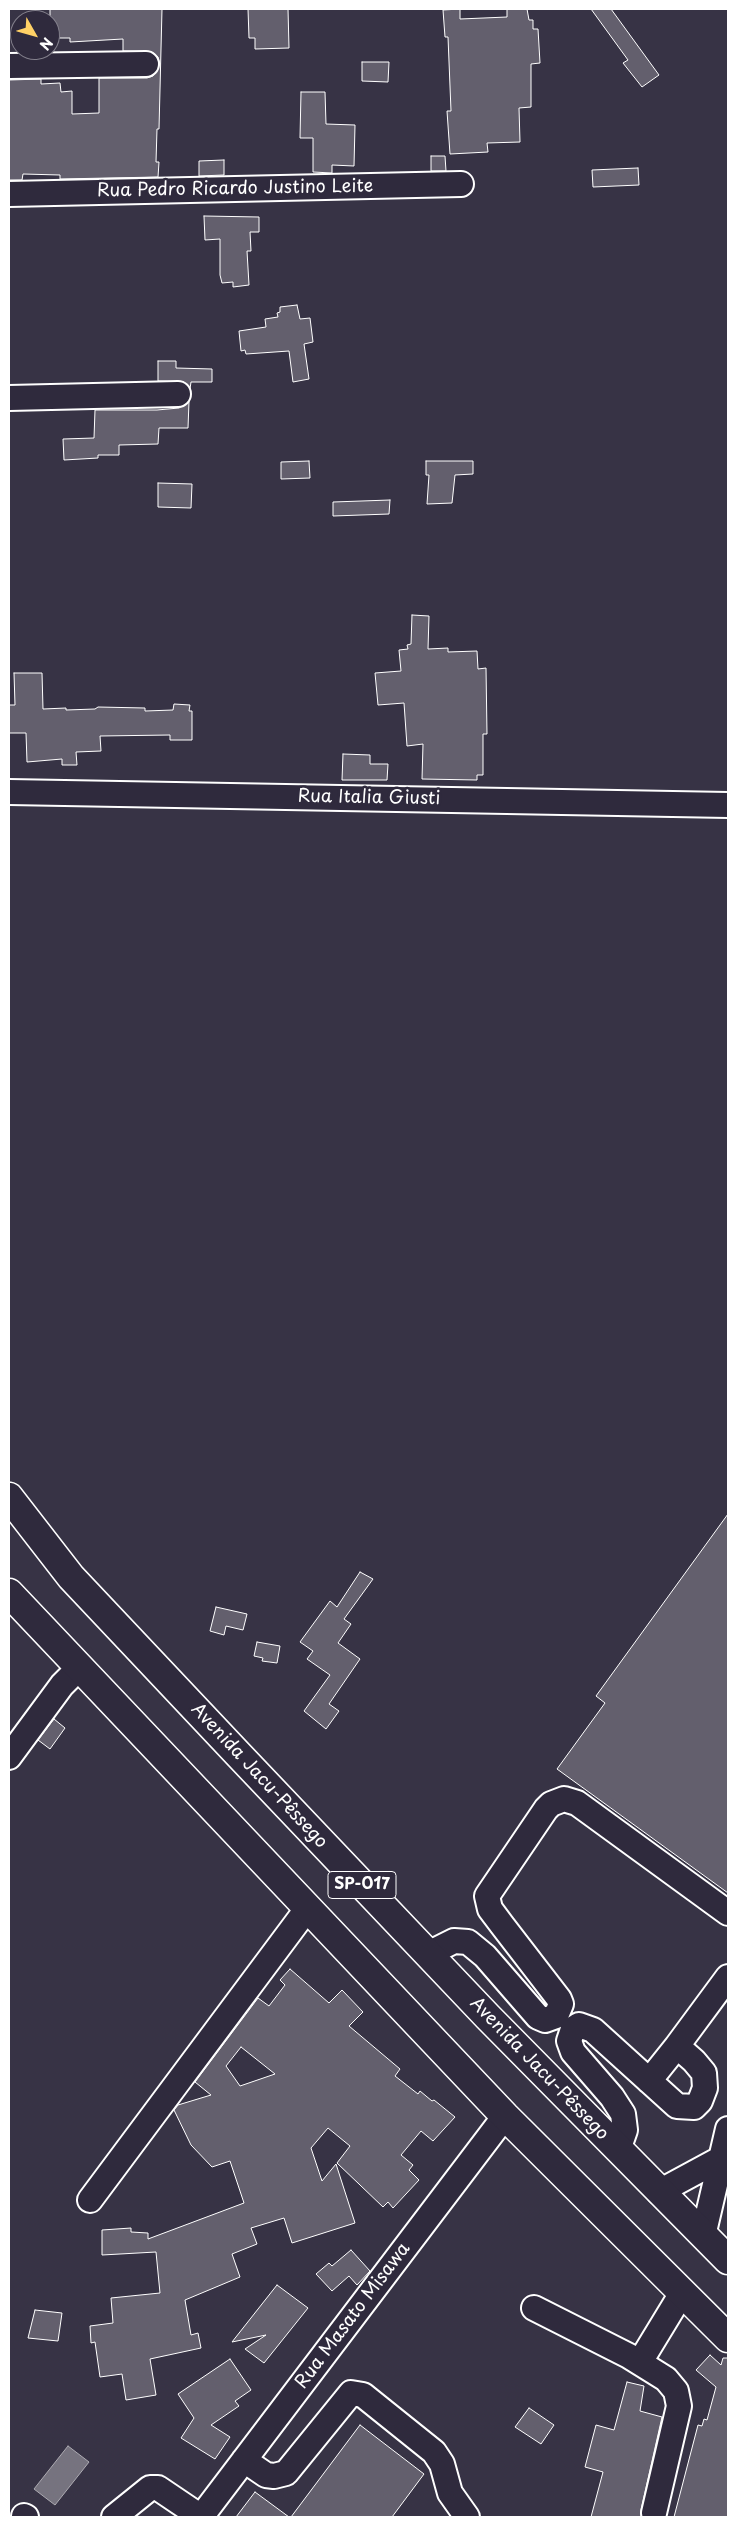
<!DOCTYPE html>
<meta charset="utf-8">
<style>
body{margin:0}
#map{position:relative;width:737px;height:2526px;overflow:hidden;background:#373345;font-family:"Playpen Sans",sans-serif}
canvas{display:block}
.frame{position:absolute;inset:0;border:10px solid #fff;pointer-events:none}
.north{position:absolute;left:10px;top:10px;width:50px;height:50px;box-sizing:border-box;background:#2f2a3d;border:1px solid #827f8b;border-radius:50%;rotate:128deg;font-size:14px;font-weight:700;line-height:20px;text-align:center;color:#fff}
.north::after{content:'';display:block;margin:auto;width:18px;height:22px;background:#ffd166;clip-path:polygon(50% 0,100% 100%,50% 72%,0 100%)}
</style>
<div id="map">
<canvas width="737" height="2526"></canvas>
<div class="frame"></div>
<div class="north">N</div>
</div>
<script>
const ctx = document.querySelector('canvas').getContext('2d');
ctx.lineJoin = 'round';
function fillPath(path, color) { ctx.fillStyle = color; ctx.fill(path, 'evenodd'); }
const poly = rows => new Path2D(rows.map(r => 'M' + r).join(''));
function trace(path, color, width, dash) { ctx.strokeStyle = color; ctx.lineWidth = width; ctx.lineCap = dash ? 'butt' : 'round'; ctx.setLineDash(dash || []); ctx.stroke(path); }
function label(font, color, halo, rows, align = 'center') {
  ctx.font = font + ' "Playpen Sans",sans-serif'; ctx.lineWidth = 5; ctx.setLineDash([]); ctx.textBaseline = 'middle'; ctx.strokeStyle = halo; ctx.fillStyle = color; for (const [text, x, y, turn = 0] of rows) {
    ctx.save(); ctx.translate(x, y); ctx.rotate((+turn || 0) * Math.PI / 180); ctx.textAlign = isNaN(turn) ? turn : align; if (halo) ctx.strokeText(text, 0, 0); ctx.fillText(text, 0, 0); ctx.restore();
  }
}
const water = poly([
 [68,2446,89,2462,55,2505,34,2489,68,2446]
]);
fillPath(water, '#76737f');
trace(water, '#adabb2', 1);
const building = poly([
 [50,9,162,9,159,129,157,129,156,162,159,162,158,177,60,179,60,175,23,174,22,180,9,180,9,80,41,79,41,84,60,83,61,92,72,91,72,114,99,113,99,78,147,78,153,76,160,64,158,57,152,52,123,51,123,39,70,42,70,38,50,38,50,9],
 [248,9,288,9,289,48,255,49,255,38,249,38,248,9],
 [460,9,460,19,507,17,507,9,527,9,529,20,533,20,533,29,538,29,540,63,531,64,531,107,519,108,520,142,487,143,488,152,450,154,447,111,451,111,448,37,445,37,443,10,460,9],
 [591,9,611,9,659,75,642,87,623,63,628,60,591,9],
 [362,62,389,62,388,82,362,81,362,62],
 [301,92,325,92,326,124,355,125,354,166,332,165,332,173,313,172,313,138,300,138,301,92],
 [431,156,445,156,446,171,431,171,431,156],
 [224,160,224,175,199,176,199,161,224,160],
 [638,168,639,185,593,187,592,170,638,168],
 [204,216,259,217,259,232,250,232,251,251,247,251,249,285,233,287,233,282,222,283,220,275,220,239,205,240,204,216],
 [297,305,300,319,310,318,313,342,304,344,309,379,293,382,289,351,246,354,245,350,241,351,239,331,266,327,265,319,278,317,277,313,280,312,280,307,297,305],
 [158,361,176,361,176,368,212,369,212,382,191,382,190,389,184,382,158,381,158,361],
 [189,402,188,428,159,428,158,444,119,445,119,455,98,455,98,458,64,460,63,439,94,438,95,410,157,410,179,408,189,402],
 [309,461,310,478,281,479,281,462,309,461],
 [426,461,473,461,473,474,455,475,452,503,427,504,429,475,426,475,426,461],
 [158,483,192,484,191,508,158,507,158,483],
 [390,500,389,514,333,516,333,502,390,500],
 [412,615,429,616,428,649,448,648,448,652,477,651,478,669,486,668,487,734,483,734,483,775,477,775,477,780,422,779,423,744,407,746,404,703,378,705,375,673,401,671,399,650,408,649,407,645,411,644,412,615],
 [14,673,42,673,43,709,66,708,66,710,95,709,98,707,145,708,145,711,173,710,174,704,190,705,189,711,192,711,192,740,170,740,170,735,100,736,101,751,76,752,77,765,62,765,62,759,27,762,26,733,9,733,9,705,15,705,14,673],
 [343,754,370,755,370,764,388,764,387,780,342,780,343,754],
 [728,1514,728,1893,557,1769,605,1703,596,1696,728,1514],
 [360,1572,373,1579,344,1619,351,1624,338,1643,360,1659,329,1704,339,1711,326,1729,304,1711,330,1675,307,1659,313,1651,300,1642,330,1601,337,1607,360,1572],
 [216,1607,247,1614,243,1630,226,1626,224,1635,210,1631,216,1607],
 [257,1642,280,1646,277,1663,262,1661,263,1658,254,1656,257,1642],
 [54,1719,65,1728,50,1749,38,1740,54,1719],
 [290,1969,329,2003,342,1990,363,2012,349,2026,400,2069,395,2076,418,2094,420,2091,432,2101,434,2100,455,2117,433,2141,421,2131,401,2155,413,2165,409,2170,419,2180,393,2208,388,2202,383,2207,337,2163,350,2146,328,2128,311,2148,322,2181,336,2164,355,2223,292,2243,284,2218,251,2228,257,2244,232,2254,240,2277,185,2300,191,2335,198,2333,201,2348,150,2359,156,2395,126,2400,122,2374,100,2377,95,2342,91,2343,90,2326,113,2323,111,2298,160,2293,156,2252,102,2255,102,2230,131,2228,131,2232,148,2233,148,2239,244,2203,230,2161,212,2167,191,2145,174,2110,178,2105,211,2095,195,2082,258,1998,269,2006,285,1985,280,1980,290,1969],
 [241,2047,275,2074,240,2086,226,2066,241,2047],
 [351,2250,370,2271,357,2285,349,2276,332,2291,316,2274,329,2263,332,2266,351,2250],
 [277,2285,308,2308,264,2363,245,2349,266,2335,232,2342,277,2285],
 [35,2310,62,2313,58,2341,28,2338,35,2310],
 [710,2355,721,2365,723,2358,728,2358,728,2517,674,2517,698,2425,702,2426,704,2419,707,2420,716,2387,696,2370,710,2355],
 [230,2359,251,2390,235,2401,239,2406,211,2425,230,2437,215,2459,181,2438,194,2418,178,2394,230,2359],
 [627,2382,644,2386,640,2411,662,2417,641,2510,641,2517,591,2517,603,2472,585,2467,596,2425,614,2430,627,2382],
 [529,2408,554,2425,541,2444,515,2427,529,2408],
 [360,2425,424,2474,392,2517,291,2517,360,2425],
 [255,2492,289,2517,236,2517,255,2492]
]);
fillPath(building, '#635f6d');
trace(building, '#fff', 1);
const minor = poly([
 [9,66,146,64],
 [9,194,461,184],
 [9,398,178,394],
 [9,792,728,805],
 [9,1757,62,1685,79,1668],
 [428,1954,454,1941,468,1942,485,1956,538,2017,545,2020,556,2016,561,2004,559,1999,502,1925,490,1909,487,1896,546,1809,551,1804,564,1799,577,1803,728,1913],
 [649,2081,677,2046],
 [618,2150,625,2130,623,2114,612,2097,573,2052,569,2041,573,2029,579,2025,593,2030,677,2106,694,2107,700,2101,705,2088,704,2073,694,2061,677,2046,728,1977],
 [659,2192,720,2159],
 [90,2200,307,1909],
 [703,2236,728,2129],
 [534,2308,629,2356,666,2379,676,2391,679,2406,654,2513],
 [640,2362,682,2293],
 [244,2460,266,2475,274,2476,286,2473,351,2393,363,2395,434,2452,442,2464,450,2493,467,2517],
 [24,2516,26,2517],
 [114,2517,150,2488,158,2488,201,2517],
 [201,2517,505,2116]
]);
const highway = poly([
 [9,1497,71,1577,237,1753,488,2017,728,2260],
 [9,1593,505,2116,728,2338]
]);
trace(minor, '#fff', 28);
trace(highway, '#fff', 31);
trace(minor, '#2f2a3d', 24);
trace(highway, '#2f2a3d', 28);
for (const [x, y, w] of [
 [362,1885,68]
]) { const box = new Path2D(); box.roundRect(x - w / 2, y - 13.5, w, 27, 4); ctx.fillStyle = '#2f2a3d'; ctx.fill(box); trace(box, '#fff', 1); }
label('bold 16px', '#fff', null, [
 ["SP-017",362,1885]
]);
label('18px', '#fff', '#2f2a3d', [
 ["Rua Pedro Ricardo Justino Leite",235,189,-1],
 ["Rua Italia Giusti",369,798,1],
 ["Avenida Jacu-Pêssego",259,1776,47],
 ["Avenida Jacu-Pêssego",539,2069,46],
 ["Rua Masato Misawa",353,2316,-53]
]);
</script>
